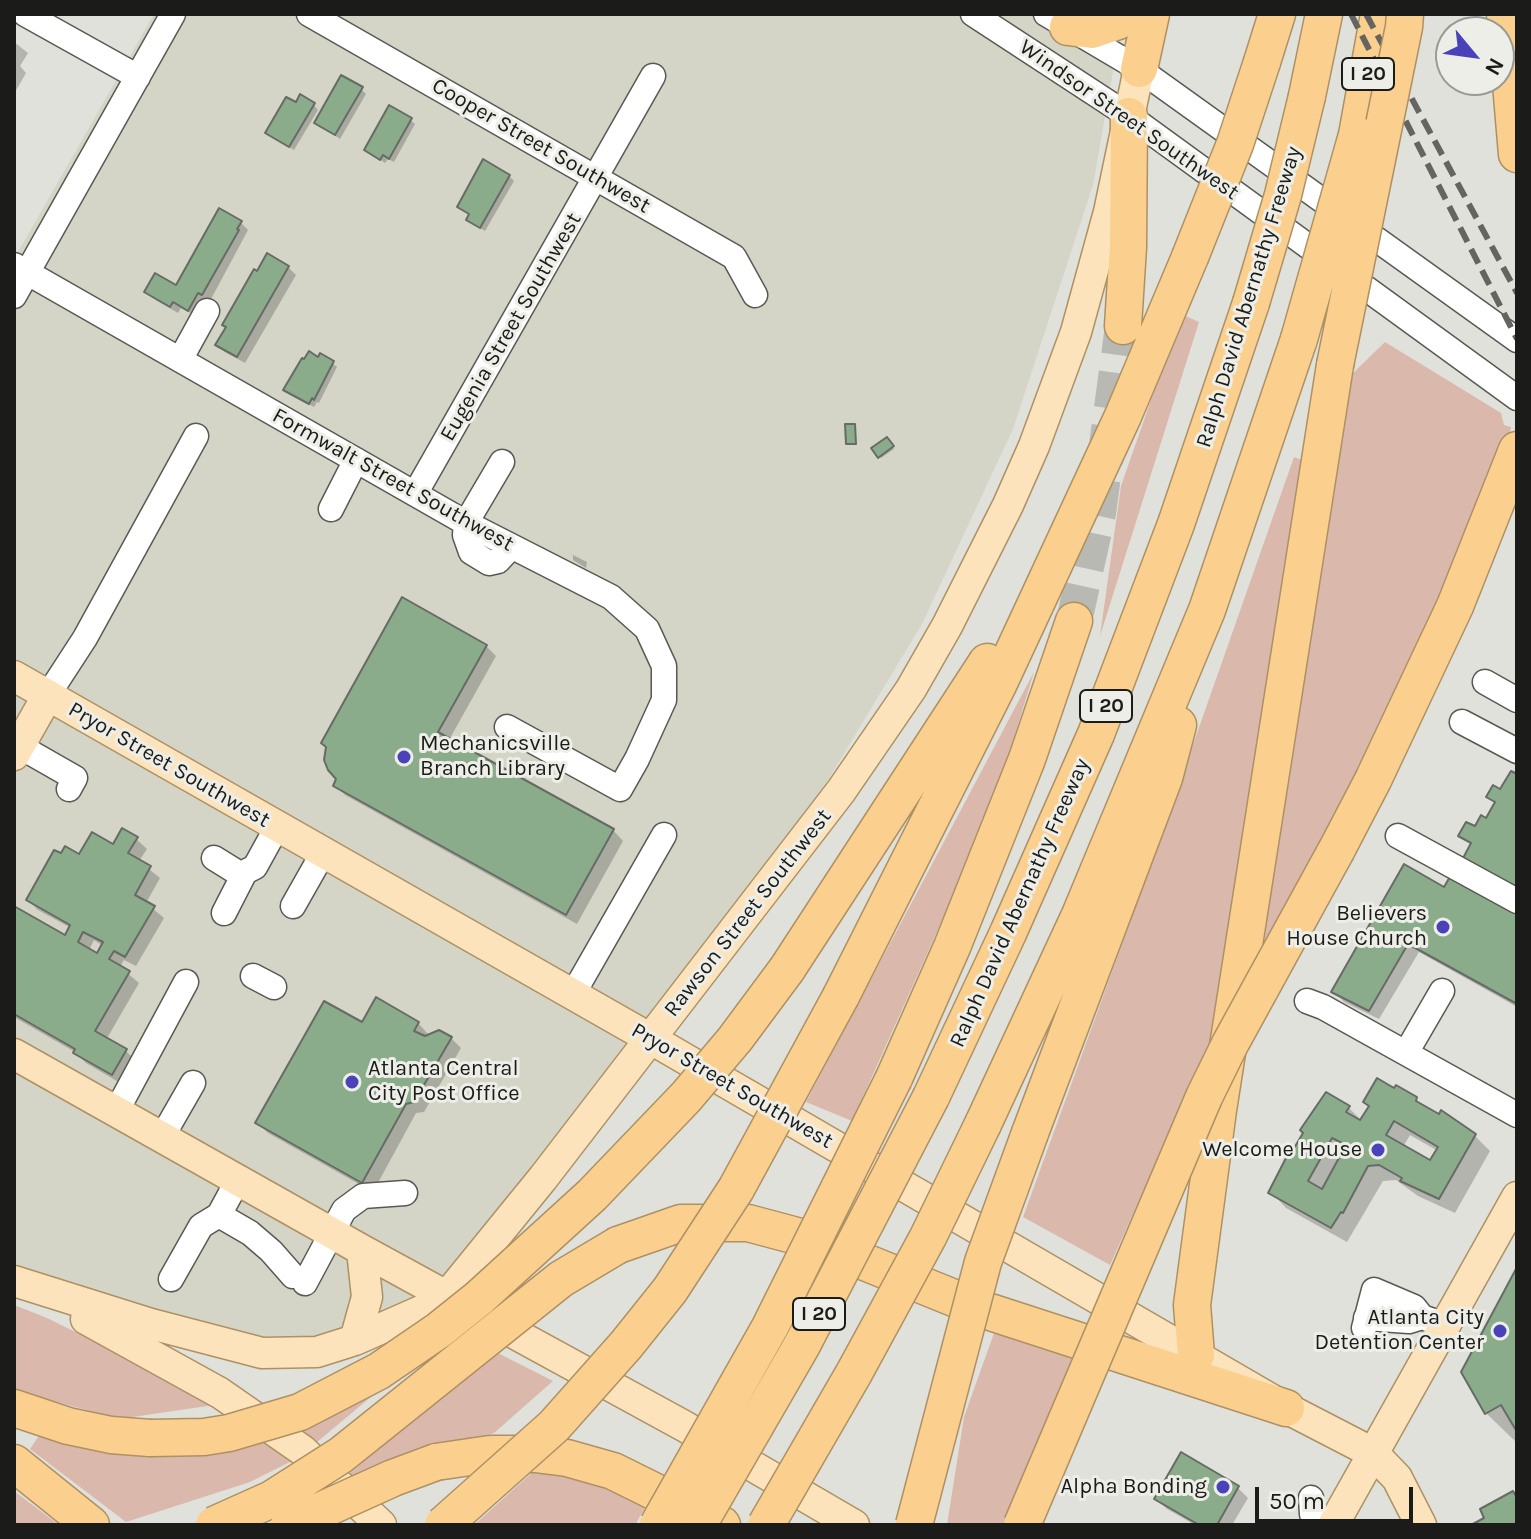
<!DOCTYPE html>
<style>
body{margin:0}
#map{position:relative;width:1531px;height:1539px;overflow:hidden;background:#e0e1da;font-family:Karla,sans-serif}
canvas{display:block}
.frame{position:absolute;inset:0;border:16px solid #1b1b19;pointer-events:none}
.north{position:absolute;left:1435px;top:16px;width:80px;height:80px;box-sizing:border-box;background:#edeee7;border:2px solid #999a95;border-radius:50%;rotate:119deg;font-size:22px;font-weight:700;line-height:32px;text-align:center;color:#1b1b19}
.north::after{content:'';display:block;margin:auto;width:28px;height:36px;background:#4942b8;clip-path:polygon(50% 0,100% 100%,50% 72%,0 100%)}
.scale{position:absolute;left:1255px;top:1487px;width:158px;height:36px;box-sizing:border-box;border:4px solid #1b1b19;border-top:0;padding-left:10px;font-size:24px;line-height:28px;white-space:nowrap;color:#1b1b19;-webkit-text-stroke:6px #edeee7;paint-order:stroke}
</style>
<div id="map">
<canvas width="1531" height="1539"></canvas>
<div class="frame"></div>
<div class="north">N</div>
<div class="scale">50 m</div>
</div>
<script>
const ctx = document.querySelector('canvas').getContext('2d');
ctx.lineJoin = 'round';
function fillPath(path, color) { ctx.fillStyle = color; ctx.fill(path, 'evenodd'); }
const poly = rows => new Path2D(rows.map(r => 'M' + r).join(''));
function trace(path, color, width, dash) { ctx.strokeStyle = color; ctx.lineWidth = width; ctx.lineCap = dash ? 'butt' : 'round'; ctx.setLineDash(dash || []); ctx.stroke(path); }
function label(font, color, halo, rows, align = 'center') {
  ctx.font = font + ' Karla,sans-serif'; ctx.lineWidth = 6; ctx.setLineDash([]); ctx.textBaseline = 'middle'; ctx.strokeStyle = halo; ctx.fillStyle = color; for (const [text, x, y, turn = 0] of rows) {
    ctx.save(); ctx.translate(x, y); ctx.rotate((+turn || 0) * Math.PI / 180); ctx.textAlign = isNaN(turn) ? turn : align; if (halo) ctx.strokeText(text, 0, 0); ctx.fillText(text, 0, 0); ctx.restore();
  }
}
fillPath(poly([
 [154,14,1123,14,1093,185,1013,429,922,624,825,785,510,1209,426,1298,353,1329,253,1347,14,1270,14,259]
]), '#d4d5c7');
fillPath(poly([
 [1181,314,1199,322,1100,636,1121,486],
 [1385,342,1501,413,1504,425,1511,427,1509,437,1438,598,1411,675,1248,975,1350,376],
 [1294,457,1304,461,1222,1015,1110,1265,1023,1217,1149,870],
 [1034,672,992,809,852,1121,806,1102],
 [14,1305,47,1318,221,1404,119,1419,14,1390],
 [998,1322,1075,1354,1005,1525,947,1525,964,1417],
 [490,1349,553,1381,494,1433,345,1478],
 [384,1386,298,1458,250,1482,126,1522,30,1449,42,1431,149,1446],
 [536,1469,603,1485,646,1506,635,1525,474,1525],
 [14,1491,59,1525,14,1525]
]), '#dab8ab');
fillPath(poly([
 [14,42,28,53,20,66,26,73,14,94],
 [361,89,366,94,340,139,316,123],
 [296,105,314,105,318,110,294,150,272,137],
 [410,120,415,124,394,162,388,159,385,163,366,150],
 [509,176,514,181,485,231,473,224,471,215,459,206],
 [240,222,248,230,210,301,206,298,196,316,181,308,178,313,154,299,146,292,176,287],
 [288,267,296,275,245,363,225,352,218,344],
 [332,363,337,367,319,403,317,402,314,407,290,394],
 [887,439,894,449,881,458,874,448],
 [573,555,587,562,586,568,573,560],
 [486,646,496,656,449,740,613,830,623,841,577,924,345,795,335,785],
 [136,839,147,849,139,861,160,878,146,903,164,918,136,966,124,960,120,967,139,983,106,1040,125,1050,135,1060,122,1084,86,1063,75,1052,14,1017,14,908,65,938,71,928,38,910,28,900,80,857],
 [94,940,103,946,98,955,89,950],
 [1444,890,1517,913,1517,1007,1419,952,1379,1019,1344,1002,1334,991],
 [418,1023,428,1034,426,1038,451,1038,461,1048,424,1112,416,1113,373,1192,268,1133,258,1123,363,1025],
 [1416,1099,1426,1109,1475,1136,1490,1151,1455,1213,1418,1196,1396,1180,1383,1181,1347,1242,1286,1208,1271,1192,1349,1108,1362,1121],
 [1410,1135,1438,1151,1431,1163,1403,1147],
 [1517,1271,1517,1442,1516,1442,1486,1413],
 [1238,1488,1248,1498,1232,1525,1195,1525,1167,1509,1156,1499]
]), '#0003');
const building = poly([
 [341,75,363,87,335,135,314,123,341,75],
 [300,94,315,103,289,147,265,133,286,97,296,102,300,94],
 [389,105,412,118,389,159,383,155,380,160,364,150,389,105],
 [483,159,510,175,480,228,466,220,469,214,457,207,483,159],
 [219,208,242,221,237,229,239,230,202,295,198,293,188,311,173,302,170,307,144,292,155,273,176,285,219,208],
 [267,253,289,266,237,357,215,345,226,327,222,325,254,269,257,271,267,253],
 [309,351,318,357,320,353,334,361,314,400,312,398,309,404,283,390,302,358,304,359,309,351],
 [845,424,855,424,856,444,846,444,845,424],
 [887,437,894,446,878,458,871,448,887,437],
 [402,597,487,645,438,732,614,829,566,915,333,786,336,779,328,770,324,760,326,747,321,743,402,597],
 [1511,771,1517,774,1517,896,1460,864,1471,843,1458,836,1466,822,1475,826,1481,815,1486,818,1495,802,1486,797,1493,785,1500,789,1511,771],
 [122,828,138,837,128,853,151,866,135,895,155,906,125,957,114,951,109,959,130,971,95,1031,127,1049,112,1075,73,1053,75,1049,14,1014,14,906,65,935,70,925,26,900,54,850,61,853,65,846,79,854,92,832,113,844,122,828],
 [83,932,103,942,97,953,78,942,83,932],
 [1404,864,1444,887,1451,875,1517,911,1517,1004,1408,944,1369,1011,1331,992,1404,864],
 [376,997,419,1022,414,1031,425,1036,439,1030,452,1037,414,1102,406,1104,362,1183,255,1123,324,1001,362,1022,376,997],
 [1377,1078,1394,1088,1396,1085,1417,1097,1416,1101,1439,1114,1441,1110,1476,1134,1439,1199,1400,1181,1402,1178,1379,1165,1368,1166,1343,1213,1341,1212,1331,1228,1268,1193,1288,1154,1290,1155,1303,1133,1300,1130,1326,1092,1350,1106,1346,1112,1360,1120,1369,1106,1363,1102,1377,1078],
 [1394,1121,1438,1147,1430,1160,1386,1135,1394,1121],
 [1332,1138,1346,1145,1322,1189,1308,1181,1332,1138],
 [1517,1267,1517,1432,1501,1405,1485,1414,1461,1372,1517,1267],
 [1181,1452,1239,1486,1217,1525,1199,1525,1154,1499,1181,1452],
 [1513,1491,1517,1498,1517,1525,1471,1525,1484,1518,1480,1509,1513,1491]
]);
fillPath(building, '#8bac8a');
trace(building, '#676b66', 2);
trace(poly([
 [1074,621,1098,513,1123,326]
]), '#b9b9b3', 36, [36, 18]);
const minor = poly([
 [25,14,138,77],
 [309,14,734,257,755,295],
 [973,14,1129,116,1517,398],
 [1046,14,1139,69,1517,340],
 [14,265,466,523,611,597,647,629,664,666,664,700,637,759,620,789,507,727],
 [14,296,173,14],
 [180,360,207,311],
 [502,462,466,523,465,535,471,552,489,563,498,561,511,547],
 [415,494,653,76],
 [331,509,356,460],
 [1485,682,1517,700],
 [48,695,85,638,196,436],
 [1462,722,1517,751],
 [19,746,75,778,69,789],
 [1398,836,1517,901],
 [214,858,243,876],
 [293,906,323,853],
 [224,913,245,872,255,867,277,827],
 [253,976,274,987],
 [573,994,664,835],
 [1307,1001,1323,1007,1517,1115],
 [1406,1053,1442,991],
 [116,1112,186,982],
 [162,1137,193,1083],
 [219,1215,250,1233,271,1251,293,1276],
 [171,1279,201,1226,219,1215,238,1180],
 [305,1283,344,1210,363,1196,405,1193],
 [1366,1318,1409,1321,1422,1317],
 [1364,1328,1374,1290,1414,1307,1422,1317,1445,1325],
 [1311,1498,1312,1514,1332,1525]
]);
const major = poly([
 [14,676,651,1039,1286,1408,1373,1453,1397,1478,1421,1525],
 [14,755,48,695],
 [14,1054,362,1250,684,1426,854,1525],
 [14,1281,151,1324,262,1353,317,1352,355,1340,423,1310,447,1296,543,1178,841,791,911,689,947,626,1008,505,1034,446,1076,332,1109,212,1139,69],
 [86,1319,220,1393,302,1450,381,1525],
 [355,1340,367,1297,362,1250],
 [1333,1525,1517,1197]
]);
const highway = poly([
 [1505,14,1517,154],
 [1068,27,1092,30,1118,21,1126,14],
 [1262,62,1277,14],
 [1139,69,1151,14],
 [1307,96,1324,14],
 [1357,135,1379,14],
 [1123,326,1128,247,1129,116],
 [1337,849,1373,780,1455,606,1517,450],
 [787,969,987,662],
 [841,996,998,685,1123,416,1190,257],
 [894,1078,952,947,1027,759,1074,621],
 [931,1097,1008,933,1096,734,1176,524,1251,303],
 [983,1124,1080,915,1207,610,1299,339],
 [1030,1133,1164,778,1178,725],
 [618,1245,681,1223,748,1223,808,1239,981,1309,1286,1408],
 [1196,1355,1192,1305,1218,1110,1335,365],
 [14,1408,68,1426,111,1435,150,1438],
 [436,1462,490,1454,535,1454,567,1458,613,1471,722,1525],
 [14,1463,91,1525]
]);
trace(minor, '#595954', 27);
trace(major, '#ad9165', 33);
trace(highway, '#ad9165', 39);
trace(minor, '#fff', 24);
trace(major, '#fde3bb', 30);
trace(highway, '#fbd08e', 36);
trace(poly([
 [1351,14,1517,339],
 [1366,14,1517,293]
]), '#646460', 6, [16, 8]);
const highwayBridge = poly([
 [1190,257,1235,144,1262,62],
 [1251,303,1283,195,1307,96],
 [1299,339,1357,135],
 [1335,365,1404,27,1405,14],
 [150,1438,204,1437,229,1433,300,1412,379,1371,439,1330,479,1298,592,1195,686,1097,735,1039,787,969],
 [214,1525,272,1499,341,1455,561,1279,618,1245],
 [289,1525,393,1478,436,1462],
 [443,1525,554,1426,626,1345,670,1290,736,1189,841,996],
 [658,1525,770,1327,894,1078],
 [698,1525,802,1345,931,1097],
 [766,1525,854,1373,928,1237,983,1124],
 [914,1525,983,1262,1030,1133],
 [1022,1525,1204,1097,1230,1044,1337,849]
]);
trace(highwayBridge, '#ad9165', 39, []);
trace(highwayBridge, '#fbd08e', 36);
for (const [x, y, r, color] of [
 [404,757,8,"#4942b8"],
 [1443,927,8,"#4942b8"],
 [352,1082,8,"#4942b8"],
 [1378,1150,8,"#4942b8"],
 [1500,1331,8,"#4942b8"],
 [1223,1487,8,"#4942b8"]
]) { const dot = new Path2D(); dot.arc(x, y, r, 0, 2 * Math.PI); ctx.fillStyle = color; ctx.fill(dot); trace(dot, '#edeee7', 3); }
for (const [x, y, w] of [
 [1368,74,52],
 [1106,706,52],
 [819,1314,52]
]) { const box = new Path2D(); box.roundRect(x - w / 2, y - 16, w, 32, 6); ctx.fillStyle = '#edeee7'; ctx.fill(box); trace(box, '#1b1b19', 2); }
label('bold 20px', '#1b1b19', null, [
 ["I 20",1368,74],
 ["I 20",1106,706],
 ["I 20",819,1314]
]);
label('22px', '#1b1b19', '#edeee7', [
 ["Windsor Street Southwest",1129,120,35],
 ["Cooper Street Southwest",541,146,30],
 ["Ralph David Abernathy Freeway",1249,297,-73],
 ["Eugenia Street Southwest",511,327,-60],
 ["Formwalt Street Southwest",393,480,29],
 ["Pryor Street Southwest",169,765,30],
 ["Ralph David Abernathy Freeway",1020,903,-66],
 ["Rawson Street Southwest",748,913,-52],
 ["Pryor Street Southwest",732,1086,30]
]);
label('22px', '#1b1b19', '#edeee7', [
 ["Mechanicsville",420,744,"left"],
 ["Branch Library",420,769,"left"],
 ["Believers",1427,914],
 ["House Church",1427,939],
 ["Atlanta Central",368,1069,"left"],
 ["City Post Office",368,1094,"left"],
 ["Welcome House",1362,1150],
 ["Atlanta City",1484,1318],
 ["Detention Center",1484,1343],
 ["Alpha Bonding",1207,1487]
], 'right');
</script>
